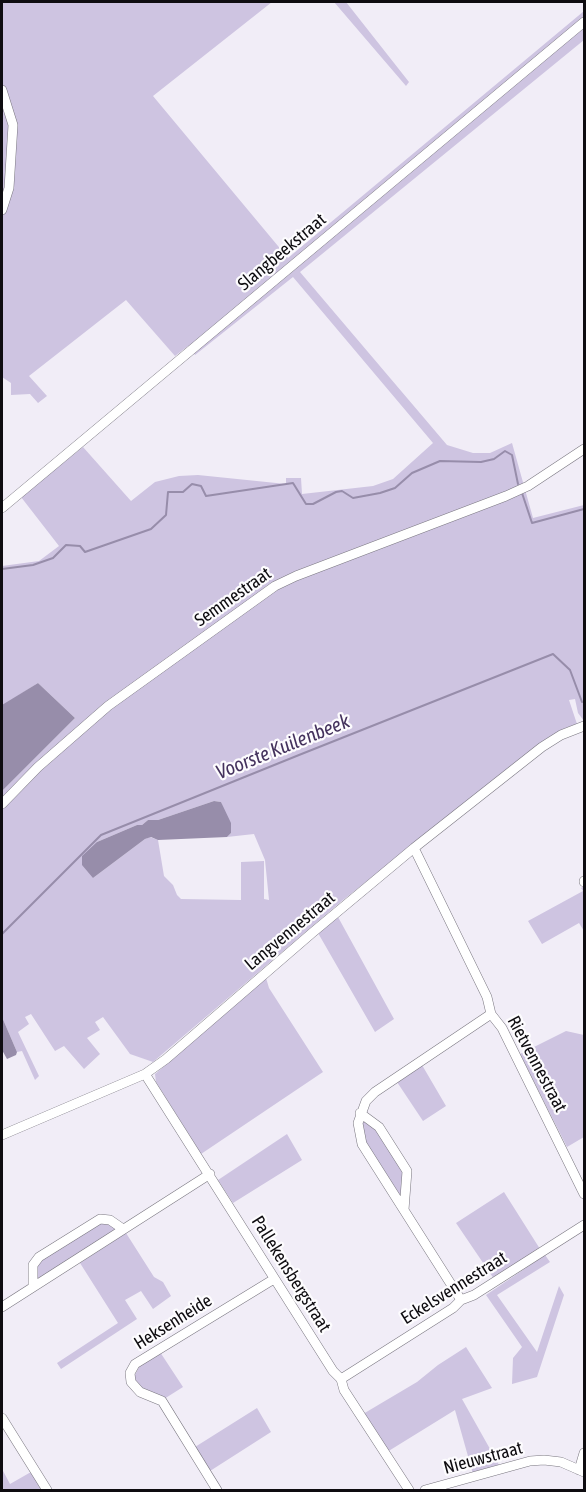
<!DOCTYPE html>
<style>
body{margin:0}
#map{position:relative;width:586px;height:1492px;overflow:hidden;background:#f1edf7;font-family:"Asap Condensed",sans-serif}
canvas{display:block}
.frame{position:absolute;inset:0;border:3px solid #0e0c10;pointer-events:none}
</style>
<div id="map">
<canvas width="586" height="1492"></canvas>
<div class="frame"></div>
</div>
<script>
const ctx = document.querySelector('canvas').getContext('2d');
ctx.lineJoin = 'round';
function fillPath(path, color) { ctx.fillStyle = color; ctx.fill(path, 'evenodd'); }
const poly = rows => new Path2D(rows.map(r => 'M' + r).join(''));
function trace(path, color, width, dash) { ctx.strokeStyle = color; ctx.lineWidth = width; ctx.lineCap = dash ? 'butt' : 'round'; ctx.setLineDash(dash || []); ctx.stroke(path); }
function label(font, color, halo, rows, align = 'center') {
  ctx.font = font + ' "Asap Condensed",sans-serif'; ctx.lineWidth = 4.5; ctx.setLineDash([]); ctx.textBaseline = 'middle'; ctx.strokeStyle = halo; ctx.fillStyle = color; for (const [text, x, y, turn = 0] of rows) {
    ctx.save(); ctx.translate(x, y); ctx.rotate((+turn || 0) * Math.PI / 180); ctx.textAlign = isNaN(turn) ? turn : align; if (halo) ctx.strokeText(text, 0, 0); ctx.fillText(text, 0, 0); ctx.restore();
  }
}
fillPath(poly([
 [2,2,272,2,153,96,288,258,584,11,584,40,300,272,447,445,473,453,490,453,512,443,533,518,584,505,584,721,578,713,575,699,569,700,577,724,565,728,546,739,343,900,153,1062,130,1054,103,1017,95,1022,100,1030,87,1038,100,1054,84,1069,64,1046,55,1051,31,1014,25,1017,29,1024,18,1032,39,1076,35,1080,22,1051,17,1052,2,1017,2,791,75,718,38,683,2,706,2,566,39,561,59,546,21,497,83,447,131,501,155,482,179,476,198,475,286,484,286,478,301,478,302,494,373,486,393,479,433,443,293,277,195,355,188,346,175,356,126,300,29,376,47,396,38,403,30,394,11,395,11,383,2,377,2,344,3,336,2,333],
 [214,801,221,802,231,833,227,837,254,834,265,860,269,900,264,899,264,861,241,862,241,900,181,899,177,895,173,885,164,876,158,840,150,837,145,839,93,878,97,842,137,825,142,825,148,820,158,820],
 [334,2,346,2,409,82,406,86],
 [584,886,584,931,579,923,542,944,528,921,583,891,581,888],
 [338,917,394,1019,375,1032,318,933],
 [266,978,269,988,323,1072,201,1154,156,1082,155,1074],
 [566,1031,584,1035,584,1137,567,1147,520,1054],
 [422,1065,446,1106,423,1121,397,1082],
 [366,1121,375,1127,404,1174,403,1195,400,1195,365,1142,361,1123],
 [287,1134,302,1160,233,1203,218,1180],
 [504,1192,540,1249,494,1279,456,1223],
 [103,1222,115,1227,116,1230,38,1280,36,1278,36,1267,41,1260],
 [126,1233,154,1277,163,1282,171,1296,153,1309,141,1291,125,1300,137,1319,61,1369,57,1363,118,1323,80,1263],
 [545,1255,550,1262,497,1295,537,1352,559,1286,564,1295,537,1377,512,1384,513,1358,522,1347,486,1295],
 [466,1347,492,1388,462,1399,499,1465,473,1474,455,1410,387,1452,363,1414,417,1382,438,1365],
 [160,1352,183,1387,164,1399,140,1389,134,1377,139,1367],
 [257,1408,271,1432,210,1471,195,1447],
 [2,1469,10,1484,31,1472,42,1489,39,1490,2,1490]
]), '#cec4e1');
fillPath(poly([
 [38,683,75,718,2,791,2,705],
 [214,801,221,802,231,823,231,833,227,837,158,840,151,837,145,839,93,878,82,865,82,856,97,842,137,825,142,825,148,820,158,820],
 [2,1017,17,1052,16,1055,7,1059,2,1050]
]), '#978daa');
trace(poly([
 [522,493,532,523,584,509],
 [2,569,33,565,53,558,66,545,80,546,85,552,151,529,166,515,168,492,183,492,192,484,201,486,206,496,293,483,306,504,313,504,336,492,342,491,353,498,380,493,395,488,412,473,440,461,481,462,494,459,505,451,512,455,518,484],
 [2,934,101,835,299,755,553,654,570,670,582,702]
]), '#978daa', 2);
const minor = poly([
 [2,90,13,125,9,188,2,210],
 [2,508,584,22],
 [2,804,38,767,108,706,275,586,296,576,506,496,528,486,584,449],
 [414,848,487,997,491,1014,502,1028,584,1194],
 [584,882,584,881],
 [145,1074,333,1371,341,1379,344,1390,409,1490],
 [360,1113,379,1127,407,1171,404,1210],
 [2,1135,145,1074,166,1059,312,933,414,848,542,747,561,735,584,726],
 [33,1287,33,1265,39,1257,100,1219,110,1220,123,1229],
 [461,1300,362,1144,358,1123,366,1101,375,1092,491,1014],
 [2,1307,210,1174],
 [341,1379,453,1308,461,1300,474,1295,584,1225],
 [2,1418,47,1490],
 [579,1470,584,1453],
 [217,1490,162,1401,140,1392,131,1382,130,1373,135,1364,274,1279],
 [425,1490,530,1461,544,1460,561,1462,584,1472]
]);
trace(minor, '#7a7780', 10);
trace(minor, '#fff', 9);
label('18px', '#0e0c10', '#fdfcfe', [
 ["Slangbeekstraat",282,252,-40],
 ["Semmestraat",233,597,-35],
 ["Langvennestraat",290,931,-40],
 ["Rietvennestraat",537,1064,62],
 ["Pallekensbergstraat",291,1274,58],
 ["Eckelsvennestraat",454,1288,-32],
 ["Heksenheide",173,1322,-32],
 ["Nieuwstraat",483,1458,-15]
]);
label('italic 20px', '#44325d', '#fdfcfe', [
 ["Voorste Kuilenbeek",283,747,-22]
]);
</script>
